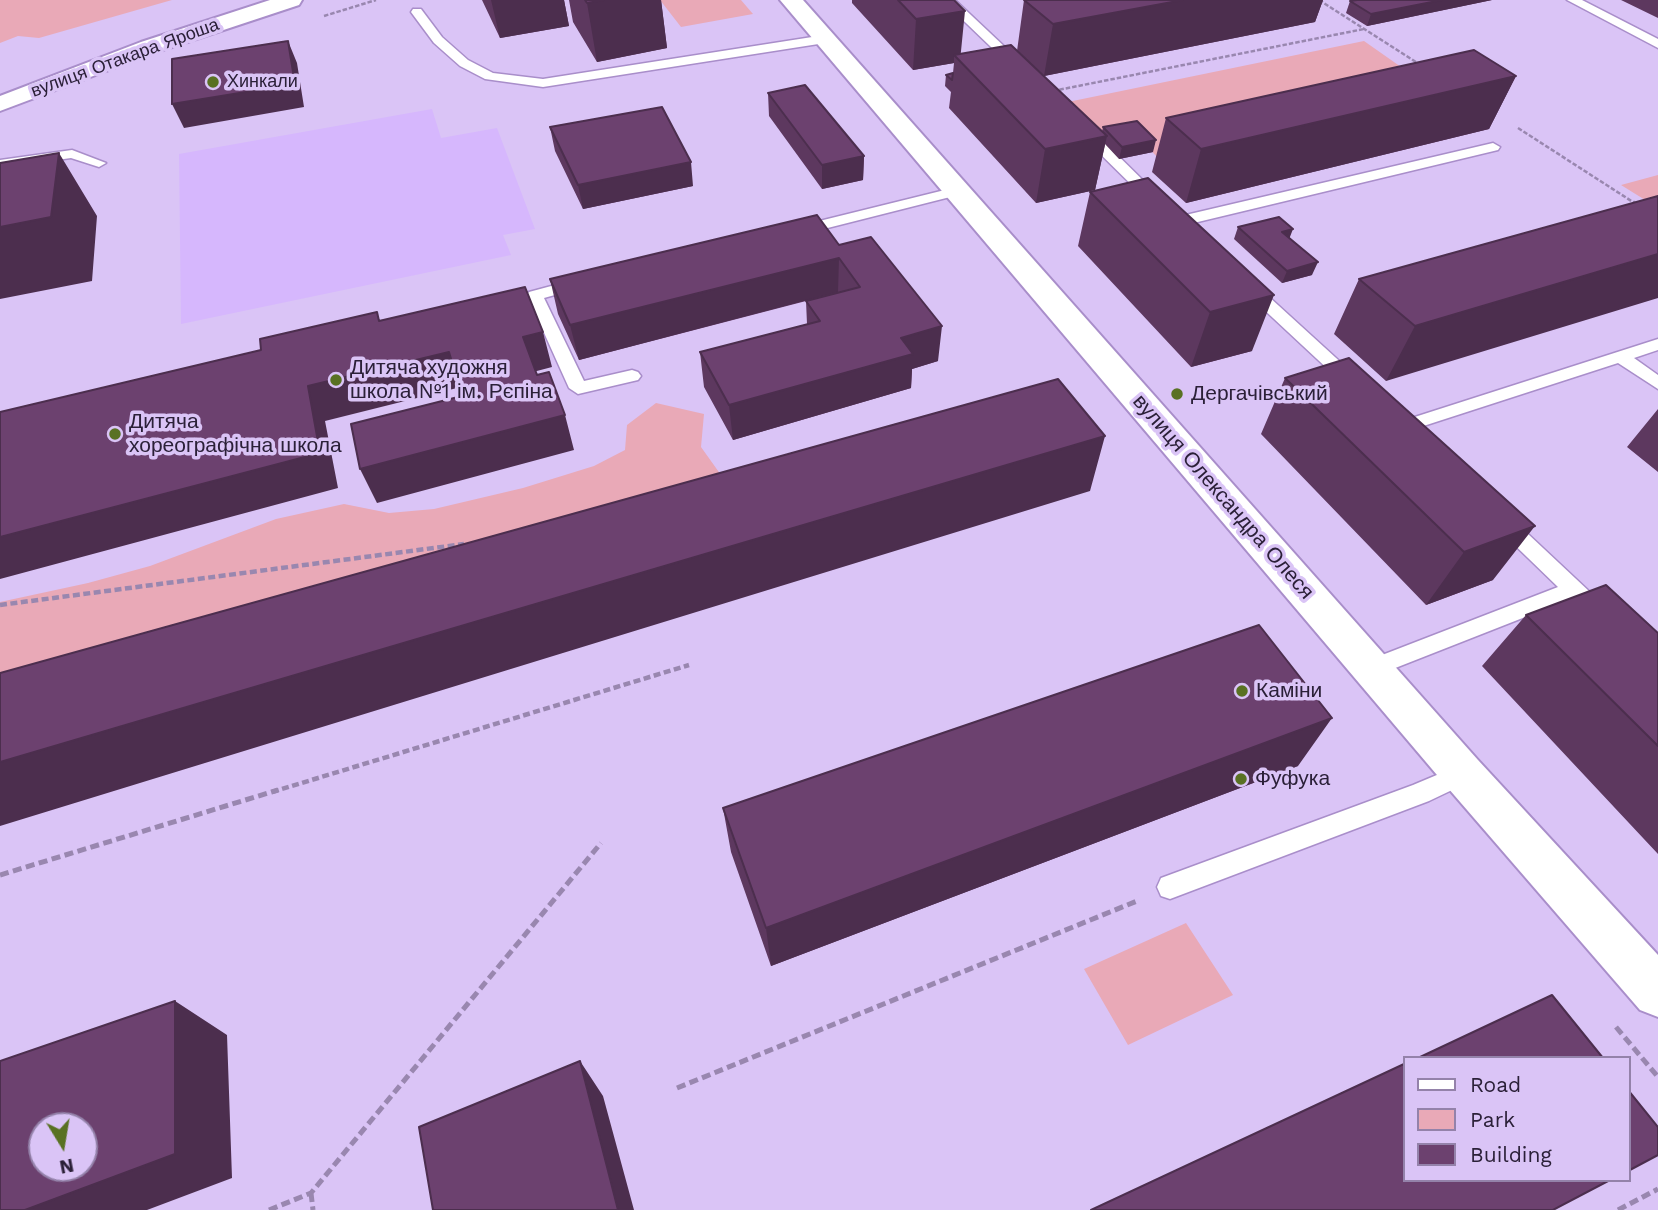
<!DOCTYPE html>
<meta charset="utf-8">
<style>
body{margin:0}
#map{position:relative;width:1658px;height:1210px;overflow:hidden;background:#dac4f6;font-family:"Work Sans",sans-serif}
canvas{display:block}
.legend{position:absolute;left:1403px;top:1056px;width:228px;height:126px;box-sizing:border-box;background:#dac4f6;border:2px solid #9482aa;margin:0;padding:9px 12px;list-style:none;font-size:21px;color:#2b2038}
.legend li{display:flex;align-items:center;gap:14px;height:35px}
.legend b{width:35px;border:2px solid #9482aa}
.north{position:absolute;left:28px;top:1112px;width:70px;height:70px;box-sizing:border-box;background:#dac4f6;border:2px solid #9482aa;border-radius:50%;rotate:169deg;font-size:19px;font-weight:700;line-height:28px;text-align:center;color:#2b2038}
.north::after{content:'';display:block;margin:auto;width:24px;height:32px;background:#597123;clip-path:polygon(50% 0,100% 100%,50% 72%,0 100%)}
</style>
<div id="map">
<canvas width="1658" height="1210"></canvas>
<ul class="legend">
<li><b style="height:9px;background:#fff"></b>Road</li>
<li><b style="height:19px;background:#e9a9b7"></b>Park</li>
<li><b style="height:19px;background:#6c416f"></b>Building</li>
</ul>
<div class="north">N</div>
</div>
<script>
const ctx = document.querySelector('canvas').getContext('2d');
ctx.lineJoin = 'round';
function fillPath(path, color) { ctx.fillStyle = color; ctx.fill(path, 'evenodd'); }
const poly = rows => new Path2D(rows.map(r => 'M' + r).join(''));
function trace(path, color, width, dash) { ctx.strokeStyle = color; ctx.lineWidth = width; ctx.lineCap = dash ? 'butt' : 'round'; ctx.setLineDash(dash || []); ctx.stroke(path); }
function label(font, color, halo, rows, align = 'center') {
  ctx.font = font + ' "Work Sans",sans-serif'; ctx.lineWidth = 7; ctx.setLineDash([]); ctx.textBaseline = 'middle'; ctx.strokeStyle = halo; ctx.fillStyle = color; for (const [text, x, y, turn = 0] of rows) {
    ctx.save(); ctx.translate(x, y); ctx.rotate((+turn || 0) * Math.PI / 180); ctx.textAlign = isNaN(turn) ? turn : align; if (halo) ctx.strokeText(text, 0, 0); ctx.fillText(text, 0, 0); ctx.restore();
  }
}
fillPath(poly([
 [432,109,441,138,497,128,535,229,503,235,511,255,181,324,179,154]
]), '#d6b7fd');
fillPath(poly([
 [0,0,172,0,39,38,18,36,0,43],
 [660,0,741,0,753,14,681,27],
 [1364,41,1441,95,1161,161,1134,133,1101,139,1063,103],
 [1658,175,1658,208,1621,185],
 [656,403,704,414,701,447,721,475,0,703,0,602,88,583,150,566,276,519,344,504,389,513,434,509,523,488,594,466,625,450,627,425],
 [1186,923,1233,995,1128,1045,1084,969]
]), '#e9a9b7');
const lane = poly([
 [942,0,955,0,1023,64,1023,70,1015,70,942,0],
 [1567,0,1582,0,1658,39,1658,48,1567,0],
 [413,9,421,9,442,37,468,60,493,73,543,79,825,35,831,39,825,43,543,87,485,79,460,66,434,43,411,12,413,9],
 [1080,128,1090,128,1162,199,1162,205,1152,205,1080,134,1080,128],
 [1493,143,1500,147,1498,150,1177,227,1169,222,1177,217,1493,143],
 [72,150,106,163,99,167,71,158,0,168,0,160,72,150],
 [957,187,962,188,962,194,796,236,788,231,791,228,957,187],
 [581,278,589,283,587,286,544,298,584,381,632,370,638,372,641,376,638,380,578,394,569,388,527,295,529,292,581,278],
 [1250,283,1256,285,1358,378,1361,382,1358,386,1346,386,1244,291,1242,288,1250,283],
 [1658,339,1658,350,1634,358,1658,375,1658,389,1618,363,1408,431,1402,433,1393,427,1396,423,1658,339],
 [1504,516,1511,518,1607,608,1611,614,1607,620,1600,622,1593,620,1571,599,1380,674,1372,677,1364,674,1361,668,1364,662,1558,587,1497,528,1494,523,1504,516],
 [1463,764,1471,767,1475,774,1471,781,1429,801,1170,899,1161,896,1157,887,1161,878,1413,785,1463,764]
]);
const street = poly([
 [780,0,803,0,1478,760,1658,955,1658,1017,1640,1010,1448,788,780,0]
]);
const secondary = poly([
 [270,0,302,0,299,5,157,52,0,111,0,96,141,42,270,0]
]);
trace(lane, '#a98eca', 3);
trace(street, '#a98eca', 4);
trace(secondary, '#a98eca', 4);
trace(poly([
 [1319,0,1419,64],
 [324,16,376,0],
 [1053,91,1364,29],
 [1518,128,1636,204]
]), '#9987af', 2.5, [4.5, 2]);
trace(poly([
 [1633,202,1637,205]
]), '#9987af', 3.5, [5, 2.5]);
trace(poly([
 [0,605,464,544],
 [272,792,689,665]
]), '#9987af', 4.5, [7, 3.5]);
trace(poly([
 [0,875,278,790],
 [1616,1027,1658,1077],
 [677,1088,1137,901],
 [311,1193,313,1210],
 [269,1210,311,1193,601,843],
 [1618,1210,1658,1189]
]), '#9987af', 5, [9, 4.5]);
fillPath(lane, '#fff');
fillPath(street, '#fff');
fillPath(secondary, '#fff');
fillPath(poly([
 [482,0,564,0,569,26,500,38],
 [569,0,661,0,667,48,597,62,573,22],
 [852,0,954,0,960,54,1017,51,1024,0,1323,0,1315,22,1044,76,1025,58,1102,132,1103,127,1153,152,1119,159,1105,144,1095,190,1036,203,949,108,951,92,945,86,946,75,953,73,954,63,913,70,852,3],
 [1357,0,1492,0,1367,26,1346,13,1350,1],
 [1621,0,1658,0,1658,18],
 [1516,76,1489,129,1186,203,1152,172,1166,118],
 [768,93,864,156,863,180,822,189,769,116],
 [550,127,693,186,583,209,555,151],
 [1090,192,1252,351,1191,367,1078,246],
 [1658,196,1386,381,1334,334,1359,279],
 [1238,227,1290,238,1312,275,1282,283,1234,239],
 [839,245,938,361,912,369,911,388,733,440,704,387,700,352,807,324,806,301,579,360,558,314,550,279],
 [1285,378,1493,580,1426,605,1261,434],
 [1658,409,1658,472,1627,447],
 [1526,615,1658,633,1658,854,1482,666],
 [1298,766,771,966,731,852,723,808]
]), '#5d385f');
fillPath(poly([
 [491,0,564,0,569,26,500,38],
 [604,0,661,0,667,48,597,62,587,3],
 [1183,0,1323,0,1315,22,1044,76,1053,24],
 [1442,0,1492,0,1367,26,1371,14],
 [965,11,960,61,954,55,954,63,913,70,916,19],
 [288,41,297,63,304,107,184,128,172,104],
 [1516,76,1489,129,1186,203,1201,149],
 [1107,136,1095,190,1036,203,1045,149],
 [1156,140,1153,152,1119,159,1122,147],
 [59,153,97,216,92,281,0,299,0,227],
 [864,156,863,180,822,189,822,165],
 [691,162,693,186,583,209,578,185],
 [1293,229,1288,242,1282,232],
 [1658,254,1658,298,1386,381,1415,326],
 [839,258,838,292,579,360,570,325],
 [1318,262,1312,275,1282,283,1287,271],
 [1274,295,1252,351,1191,367,1210,312],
 [942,326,938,361,912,369,911,388,733,440,729,405,901,338],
 [543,332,552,367,533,372,523,337],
 [449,352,461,387,325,421,338,488,0,579,0,537,308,386],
 [565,415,574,450,377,503,360,469],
 [1105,436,1090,491,0,826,0,762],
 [1535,526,1493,580,1426,605,1464,552],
 [1332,718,1298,766,771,966,766,928],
 [175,1001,227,1035,232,1178,147,1210,25,1210],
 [580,1061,603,1096,634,1210,618,1210]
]), '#4c2e4e');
const building = poly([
 [585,0,604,0,587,3,585,0],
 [898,0,954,0,965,11,916,19,898,0],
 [1024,0,1183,0,1053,24,1024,0],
 [1357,0,1442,0,1371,14,1350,1,1357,0],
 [288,41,295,84,172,104,172,59,288,41],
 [1011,45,1107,136,1045,149,954,55,1011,45],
 [1474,50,1516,76,1201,149,1166,118,1474,50],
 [953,73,952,80,946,75,953,73],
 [805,85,864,156,822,165,768,93,805,85],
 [662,107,691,162,578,185,550,127,662,107],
 [1137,121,1156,140,1122,147,1103,127,1137,121],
 [59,153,51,217,0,227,0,163,59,153],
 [1148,178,1274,295,1210,312,1090,192,1148,178],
 [1658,196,1658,254,1415,326,1359,279,1658,196],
 [817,215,839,245,871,237,942,326,901,338,913,354,729,405,700,352,820,321,806,301,860,287,839,258,570,325,550,279,817,215],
 [1279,217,1293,229,1282,232,1318,262,1287,271,1238,227,1279,217],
 [525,287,543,332,523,337,537,375,549,372,565,415,360,469,351,424,462,396,449,352,308,386,320,453,0,537,0,412,261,350,260,339,377,312,379,321,525,287],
 [1349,358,1535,526,1464,552,1285,378,1349,358],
 [1058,379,1105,436,0,762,0,673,1058,379],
 [1606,585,1658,633,1658,746,1526,615,1606,585],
 [1259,625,1332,718,766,928,723,808,1259,625],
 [1552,995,1603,1058,1418,1058,1552,995],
 [175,1001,175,1154,25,1210,0,1210,0,1061,175,1001],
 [42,1126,84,1126,84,1168,42,1168,42,1126],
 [580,1061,618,1210,433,1210,419,1127,580,1061],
 [1404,1064,1404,1180,1610,1180,1553,1210,1091,1210,1404,1064],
 [1628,1090,1658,1127,1658,1155,1628,1171,1628,1090]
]);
fillPath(building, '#6c416f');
trace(building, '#4c2e4e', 2);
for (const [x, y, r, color] of [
 [213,82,7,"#597123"],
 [336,380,7,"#597123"],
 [1177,394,7,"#597123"],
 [115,434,7,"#597123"],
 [1242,691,7,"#597123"],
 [1241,779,7,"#597123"]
]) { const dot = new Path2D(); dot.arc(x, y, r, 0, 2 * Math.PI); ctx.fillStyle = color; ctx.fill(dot); trace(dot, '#dac4f6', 2.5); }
label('18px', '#2b2038', '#dac4f6', [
 ["вулиця Отакара Яроша",125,58,-20]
]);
label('18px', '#2b2038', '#dac4f6', [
 ["Хинкали",227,82]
], 'left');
label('21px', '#2b2038', '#dac4f6', [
 ["Дитяча художня",350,368],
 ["школа №1 ім. Рєпіна",350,392],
 ["Дергачівський",1191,394],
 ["Дитяча",129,422],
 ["хореографічна школа",129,446],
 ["Каміни",1256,691],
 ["Фуфука",1255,779]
], 'left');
label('21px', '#2b2038', '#dac4f6', [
 ["вулиця Олександра Олеся",1223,497,49]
]);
</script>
